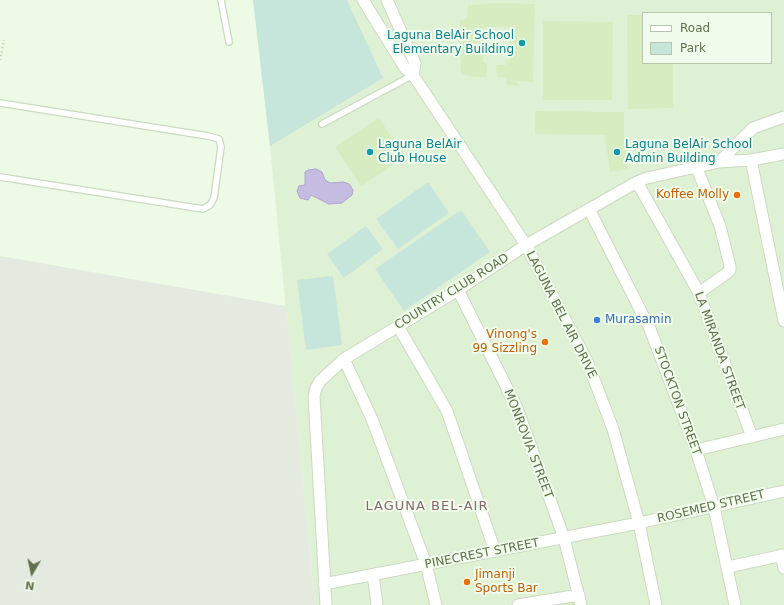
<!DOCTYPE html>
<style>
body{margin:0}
#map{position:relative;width:784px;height:605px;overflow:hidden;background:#ecfae6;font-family:"DejaVu Sans",sans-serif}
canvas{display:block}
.legend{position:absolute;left:642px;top:12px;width:130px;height:52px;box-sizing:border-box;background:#f1fdec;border:1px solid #b7c5ac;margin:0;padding:5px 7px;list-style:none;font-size:12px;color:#61704d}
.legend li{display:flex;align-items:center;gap:8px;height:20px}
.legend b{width:20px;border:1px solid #b7c5ac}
.north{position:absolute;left:12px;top:553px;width:40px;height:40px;-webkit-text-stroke:3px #f1fdec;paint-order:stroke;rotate:189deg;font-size:11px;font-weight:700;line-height:16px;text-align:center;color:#61704d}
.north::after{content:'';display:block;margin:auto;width:14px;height:18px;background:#61704d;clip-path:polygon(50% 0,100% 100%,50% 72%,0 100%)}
</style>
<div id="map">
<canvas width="784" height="605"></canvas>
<ul class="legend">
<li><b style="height:5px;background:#fff"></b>Road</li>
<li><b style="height:11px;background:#c6e6dc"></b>Park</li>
</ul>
<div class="north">N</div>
</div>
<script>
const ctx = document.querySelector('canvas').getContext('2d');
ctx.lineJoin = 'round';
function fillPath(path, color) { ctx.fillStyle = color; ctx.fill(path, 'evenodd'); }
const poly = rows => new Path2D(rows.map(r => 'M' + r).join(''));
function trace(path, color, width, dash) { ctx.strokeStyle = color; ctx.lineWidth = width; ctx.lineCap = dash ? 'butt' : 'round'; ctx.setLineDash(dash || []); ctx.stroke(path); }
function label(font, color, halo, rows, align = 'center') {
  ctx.font = font + ' "DejaVu Sans",sans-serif'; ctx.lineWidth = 4; ctx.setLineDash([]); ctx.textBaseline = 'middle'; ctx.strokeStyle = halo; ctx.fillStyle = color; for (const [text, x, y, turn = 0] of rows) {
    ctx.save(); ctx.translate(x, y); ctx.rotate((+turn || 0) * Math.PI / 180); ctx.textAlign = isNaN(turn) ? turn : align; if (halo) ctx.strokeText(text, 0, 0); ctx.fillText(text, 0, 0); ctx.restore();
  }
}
fillPath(poly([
 [253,0,784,0,784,605,315,605,270,146],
 [643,13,771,13,771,63,643,63]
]), '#dff1d5');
fillPath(poly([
 [0,256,286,306,315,605,0,605]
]), '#e4eadf');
fillPath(poly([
 [253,0,347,0,383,78,270,146],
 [428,182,449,213,398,249,376,219],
 [461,210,490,252,404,311,375,269],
 [366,226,383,249,344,278,327,254],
 [333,276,342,345,306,350,297,280]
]), '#c6e6dc');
const water = poly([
 [316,169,322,172,325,180,330,183,343,182,349,184,353,190,352,195,342,203,329,204,311,195,308,200,300,198,297,191,299,186,305,185,305,172,308,170,316,169]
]);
fillPath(water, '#c5bce1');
trace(water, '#afa4d2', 1);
fillPath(poly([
 [499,3,535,4,533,82,517,81,517,86,506,84,506,78,497,77,496,65,506,65,506,60,510,60,510,27,484,27,483,62,487,64,486,77,475,77,461,74,460,20,467,19,468,5],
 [627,15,643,15,643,63,673,63,673,108,628,109],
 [543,21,613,22,612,100,543,100],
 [535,111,624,112,624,133,628,169,610,172,605,135,535,134],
 [379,118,405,157,361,186,335,147],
 [577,598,579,605,555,605,554,603]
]), '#d7ecc0');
const service = poly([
 [221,0,229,42],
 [0,103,208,136,219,139,221,147,214,198,210,205,203,209,0,177],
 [322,124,413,75]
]);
const minor = poly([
 [363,0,405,68,413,75,526,245,587,361,613,429,639,523,656,605],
 [387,0,415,63,413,75],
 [751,160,784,321],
 [719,162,753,128,784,117],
 [696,166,720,226,730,266,730,270,727,273,699,293],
 [637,182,699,293,752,437],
 [589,209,650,329,696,450,714,507,735,605],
 [458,290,517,408,564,538,581,605],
 [398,326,447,411,495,551],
 [344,359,372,419,426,564,436,605],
 [696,450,784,429],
 [781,555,784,568],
 [728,567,784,555],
 [373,575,377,605],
 [324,584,639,523,784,491],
 [326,605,314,396,316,388,320,381,344,359,458,290,526,245,637,182,647,178,719,162,751,160,784,154],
 [518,605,579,595]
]);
trace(service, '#cbdabf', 8);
trace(minor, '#cbdabf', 13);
trace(poly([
 [0,60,4,40]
]), '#bbd1a4', 2.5, [1, 3]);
trace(service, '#fff', 5.5);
trace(minor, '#fff', 11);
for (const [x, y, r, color] of [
 [522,43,4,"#0f9aa8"],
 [370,152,4,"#0f9aa8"],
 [617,152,4,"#0f9aa8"],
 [737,195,4,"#e8710a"],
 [597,320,4,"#3f7fe0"],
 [545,342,4,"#e8710a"],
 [467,582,4,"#e8710a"]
]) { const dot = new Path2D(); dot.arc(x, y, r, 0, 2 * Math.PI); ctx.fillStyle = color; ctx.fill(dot); trace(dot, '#f1fdec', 1.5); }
label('12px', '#0d838f', '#f1fdec', [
 ["Laguna BelAir School",514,36,"right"],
 ["Elementary Building",514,50,"right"],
 ["Laguna BelAir",378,145],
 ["Club House",378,159],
 ["Laguna BelAir School",625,145],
 ["Admin Building",625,159]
], 'left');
label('12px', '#c56008', '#f1fdec', [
 ["Koffee Molly",729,195],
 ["Vinong's",537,335],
 ["99 Sizzling",537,349],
 ["Jimanji",475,575,"left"],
 ["Sports Bar",475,589,"left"]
], 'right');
label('12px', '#61704d', '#f1fdec', [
 ["COUNTRY CLUB ROAD",452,292,-32],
 ["LAGUNA BEL AIR DRIVE",561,315,63],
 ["LA MIRANDA STREET",719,351,70],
 ["STOCKTON STREET",677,401,70],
 ["MONROVIA STREET",528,444,69],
 ["ROSEMED STREET",711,507,-13],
 ["PINECREST STREET",482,554,-11]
]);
label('12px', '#366cbe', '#f1fdec', [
 ["Murasamin",605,320]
], 'left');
ctx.letterSpacing = '1px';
label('13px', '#8c666f', '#f1fdec', [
 ["LAGUNA BEL-AIR",427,507]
]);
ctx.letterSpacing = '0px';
</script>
